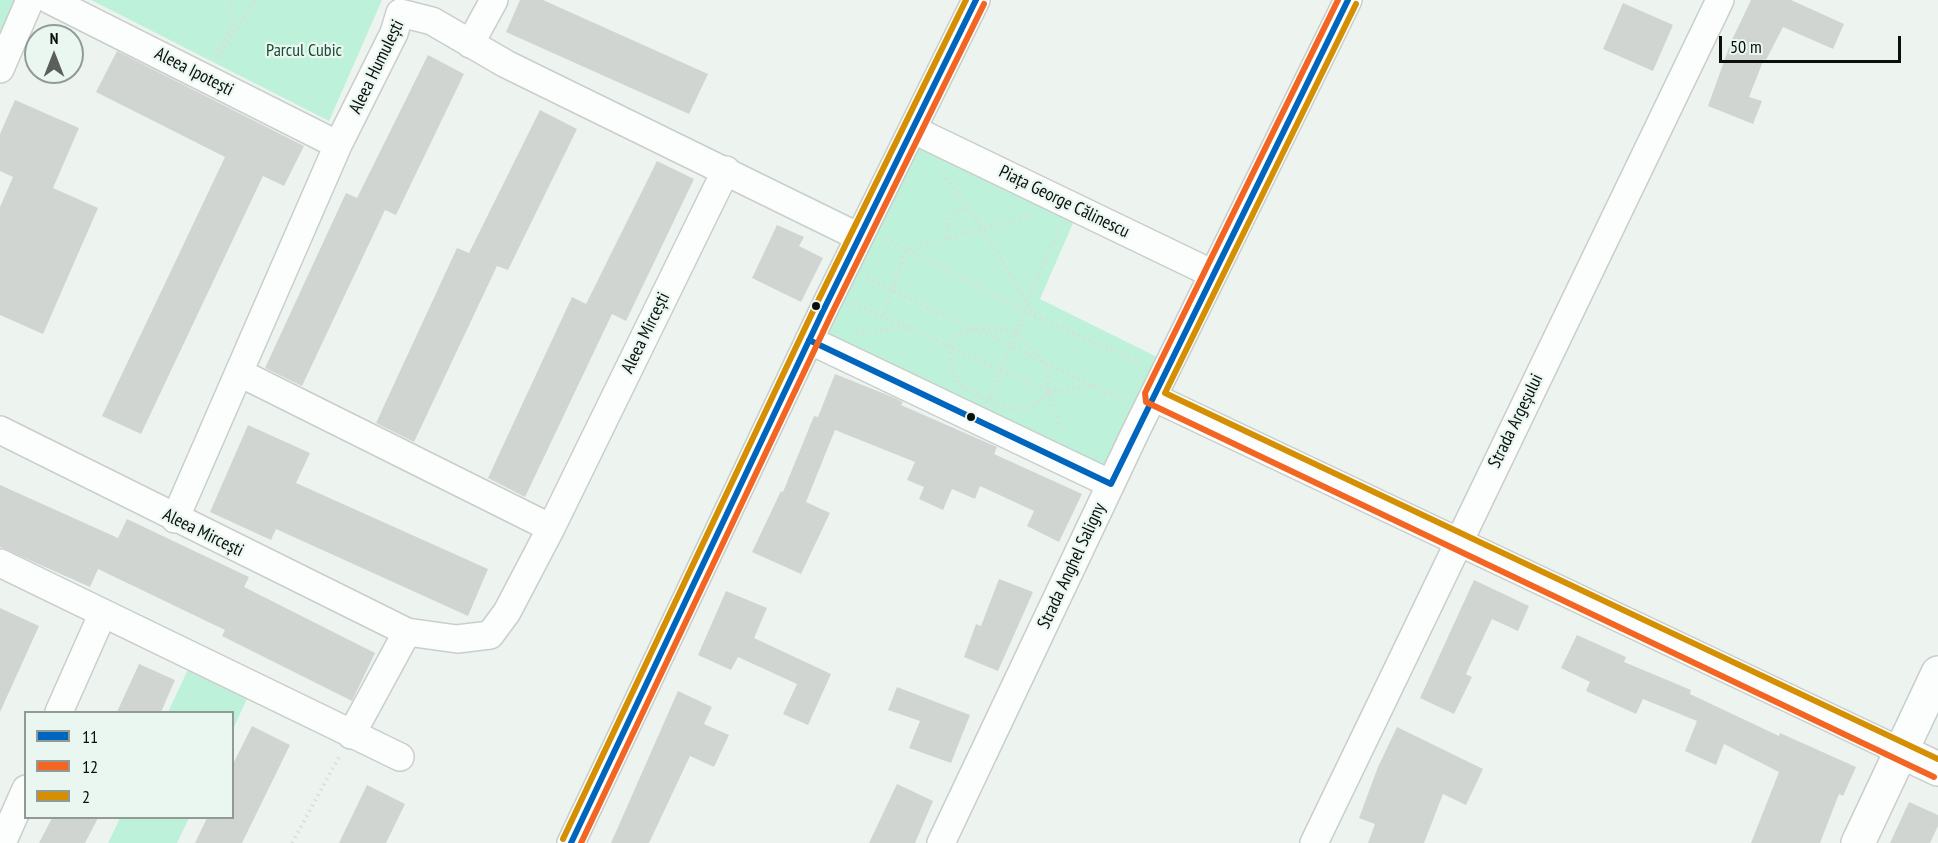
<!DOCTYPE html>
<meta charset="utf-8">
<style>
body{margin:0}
#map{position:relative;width:1938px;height:843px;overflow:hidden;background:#edf4f0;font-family:"PT Sans Narrow",sans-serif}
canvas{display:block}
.legend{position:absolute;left:24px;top:711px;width:210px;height:108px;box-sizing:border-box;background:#eaf7f0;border:2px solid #919a95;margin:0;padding:8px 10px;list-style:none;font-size:18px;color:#0b0f0d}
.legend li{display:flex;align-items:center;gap:12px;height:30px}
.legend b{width:30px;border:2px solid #919a95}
.north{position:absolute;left:24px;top:24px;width:60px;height:60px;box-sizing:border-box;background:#eaf7f0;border:2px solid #919a95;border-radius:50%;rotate:0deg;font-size:16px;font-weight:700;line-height:24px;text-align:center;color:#0b0f0d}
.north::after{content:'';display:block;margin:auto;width:21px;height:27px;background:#5a5f5c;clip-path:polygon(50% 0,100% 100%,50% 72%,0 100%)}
.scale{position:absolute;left:1719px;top:36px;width:182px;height:27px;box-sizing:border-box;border:3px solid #0b0f0d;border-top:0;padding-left:8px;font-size:18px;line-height:21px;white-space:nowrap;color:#0b0f0d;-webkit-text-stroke:4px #eaf7f0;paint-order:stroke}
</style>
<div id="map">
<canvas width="1938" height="843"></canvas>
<ul class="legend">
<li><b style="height:8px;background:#0065bd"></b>11</li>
<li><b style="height:8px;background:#f26522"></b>12</li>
<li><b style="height:8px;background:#d48f02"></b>2</li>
</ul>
<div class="north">N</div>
<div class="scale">50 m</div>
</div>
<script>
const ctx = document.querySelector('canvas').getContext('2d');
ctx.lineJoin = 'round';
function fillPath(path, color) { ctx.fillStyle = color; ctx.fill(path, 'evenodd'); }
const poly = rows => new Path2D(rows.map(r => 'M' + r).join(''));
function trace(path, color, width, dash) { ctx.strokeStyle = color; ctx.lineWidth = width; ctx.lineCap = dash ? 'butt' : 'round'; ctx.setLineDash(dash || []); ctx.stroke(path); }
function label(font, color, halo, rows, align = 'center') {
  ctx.font = font + ' "PT Sans Narrow",sans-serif'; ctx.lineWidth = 4.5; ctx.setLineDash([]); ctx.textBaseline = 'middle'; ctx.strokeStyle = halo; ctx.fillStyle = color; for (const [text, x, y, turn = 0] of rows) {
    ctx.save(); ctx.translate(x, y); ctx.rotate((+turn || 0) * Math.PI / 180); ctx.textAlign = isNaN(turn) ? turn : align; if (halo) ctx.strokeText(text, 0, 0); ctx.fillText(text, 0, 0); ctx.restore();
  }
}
fillPath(poly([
 [0,0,18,0,0,42],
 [91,0,382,0,329,121],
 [918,144,1073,223,1040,299,1159,358,1102,474,821,338],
 [193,659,252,688,233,729,232,712,168,712],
 [120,818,189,818,177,843,108,843]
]), '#bdf1d9');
fillPath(poly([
 [520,0,543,0,708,74,689,114,506,32],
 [1751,0,1791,0,1844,24,1833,49,1783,27,1766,60,1764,59,1749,97,1762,101,1753,124,1708,106,1731,42],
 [1623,3,1673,25,1653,71,1603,49],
 [117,51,304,146,284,186,263,176,141,434,102,416,225,157,96,92],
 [428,55,464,74,396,215,385,210,302,386,265,368,346,193,357,198],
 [15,100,79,128,53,188,98,208,43,334,0,315,0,207,13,177,0,171,0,134],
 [540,110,577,129,508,270,497,266,414,442,376,423,457,248,469,253],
 [657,161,694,179,626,321,612,314,525,497,488,478,572,297,586,304],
 [777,225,804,237,799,246,823,258,801,302,752,278],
 [835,374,895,398,903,402,901,405,997,447,994,454,1082,494,1059,542,1027,526,1034,511,980,486,975,499,952,489,943,510,919,499,924,487,907,480,915,462,835,430,806,502,830,513,801,574,752,552,781,491,783,492,814,416,818,417],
 [248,425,310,453,296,483,488,569,468,616,276,529,271,540,210,512],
 [0,485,118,538,127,519,249,577,244,587,375,653,352,701,222,636,225,630,98,569,90,587,0,547],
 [999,579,1033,592,998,671,964,657,976,624,981,626],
 [1474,580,1529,606,1518,631,1492,619,1466,674,1472,677,1454,714,1420,698],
 [726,591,767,608,754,638,831,674,808,725,783,714,797,684,738,657,731,670,698,655],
 [0,608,39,626,0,712],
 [1577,635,1626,657,1624,662,1691,690,1690,694,1779,736,1780,733,1856,767,1843,796,1839,794,1820,843,1751,843,1779,772,1724,744,1716,765,1685,751,1697,721,1643,699,1636,714,1586,691,1590,682,1561,668],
 [139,664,175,680,161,712,117,712],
 [897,687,970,715,951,763,909,748,920,721,888,710],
 [678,691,712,707,704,724,729,735,714,767,690,756,649,843,611,843],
 [252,726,290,745,242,843,195,843,207,818,232,818,232,766],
 [1397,727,1483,769,1466,805,1443,794,1424,843,1368,843,1375,824,1359,818,1378,767],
 [897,784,933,801,915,843,869,843],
 [367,785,405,804,386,843,339,843],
 [1909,802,1938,815,1938,826,1930,843,1890,843],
 [52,818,98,818,85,843,39,843]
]), '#d0d5d2');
const street = poly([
 [50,0,338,145],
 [470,44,494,0],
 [0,69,30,0],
 [914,130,1213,274],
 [809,340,1111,484],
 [240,373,551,528],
 [1153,397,1900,751],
 [0,430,407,632,457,639,490,635,507,612,551,528,726,170],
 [175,519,338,145,394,33,400,13,432,21,506,64,859,237],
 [0,563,400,757],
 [59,712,102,615],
 [351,735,407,632],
 [2,843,26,789],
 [571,843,823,311,976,0],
 [941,843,1135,433,1348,0],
 [1314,843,1720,0]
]);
const secondary = poly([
 [1900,751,1938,769],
 [1858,843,1938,673]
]);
trace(street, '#c9cecb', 30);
trace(secondary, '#c9cecb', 36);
trace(poly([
 [215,55,234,25,229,0],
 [218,58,255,0],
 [943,173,978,222,1035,315],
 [947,237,948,221,952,214,968,208],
 [885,239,1035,316,1143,364],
 [867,278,1123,400],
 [1027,302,1059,227],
 [854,303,1049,392,1062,432],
 [884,315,906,250,1033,215],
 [983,328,1017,332,1047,366,1049,392,1031,407,1013,409,989,402,958,384,951,367,951,346,957,334,983,328],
 [857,334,906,327],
 [1049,392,1093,386],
 [990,399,1025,310],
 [292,843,339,757]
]), '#dadddc', 4, [1.5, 4.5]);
trace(street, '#fcfdfd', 27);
trace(secondary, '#fcfdfd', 33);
trace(poly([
 [809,340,1111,484,1348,0],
 [571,843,823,311,976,0]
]), '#0065bd', 6);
trace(poly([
 [1338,0,1145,393,1146,402,1934,777],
 [581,843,831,315,984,4]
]), '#f26522', 6);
trace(poly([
 [1356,4,1165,393,1938,759],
 [563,839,815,307,966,0]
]), '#d48f02', 6);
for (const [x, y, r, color] of [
 [816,306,5,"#0b0f0d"],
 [971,417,5,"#0b0f0d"]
]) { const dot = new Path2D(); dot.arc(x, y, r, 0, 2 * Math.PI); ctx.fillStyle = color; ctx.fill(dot); trace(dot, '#eaf7f0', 2); }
label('18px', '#194b37', '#eaf7f0', [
 ["Parcul Cubic",304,51]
]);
label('18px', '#0b0f0d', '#eaf7f0', [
 ["Aleea Humulești",377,67,-64],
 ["Aleea Ipotești",194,72,27],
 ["Piața George Călinescu",1064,202,26],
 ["Aleea Mircești",646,333,-64],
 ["Strada Argeșului",1516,421,-64],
 ["Aleea Mircești",203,533,26],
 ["Strada Anghel Saligny",1072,566,-65]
]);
</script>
